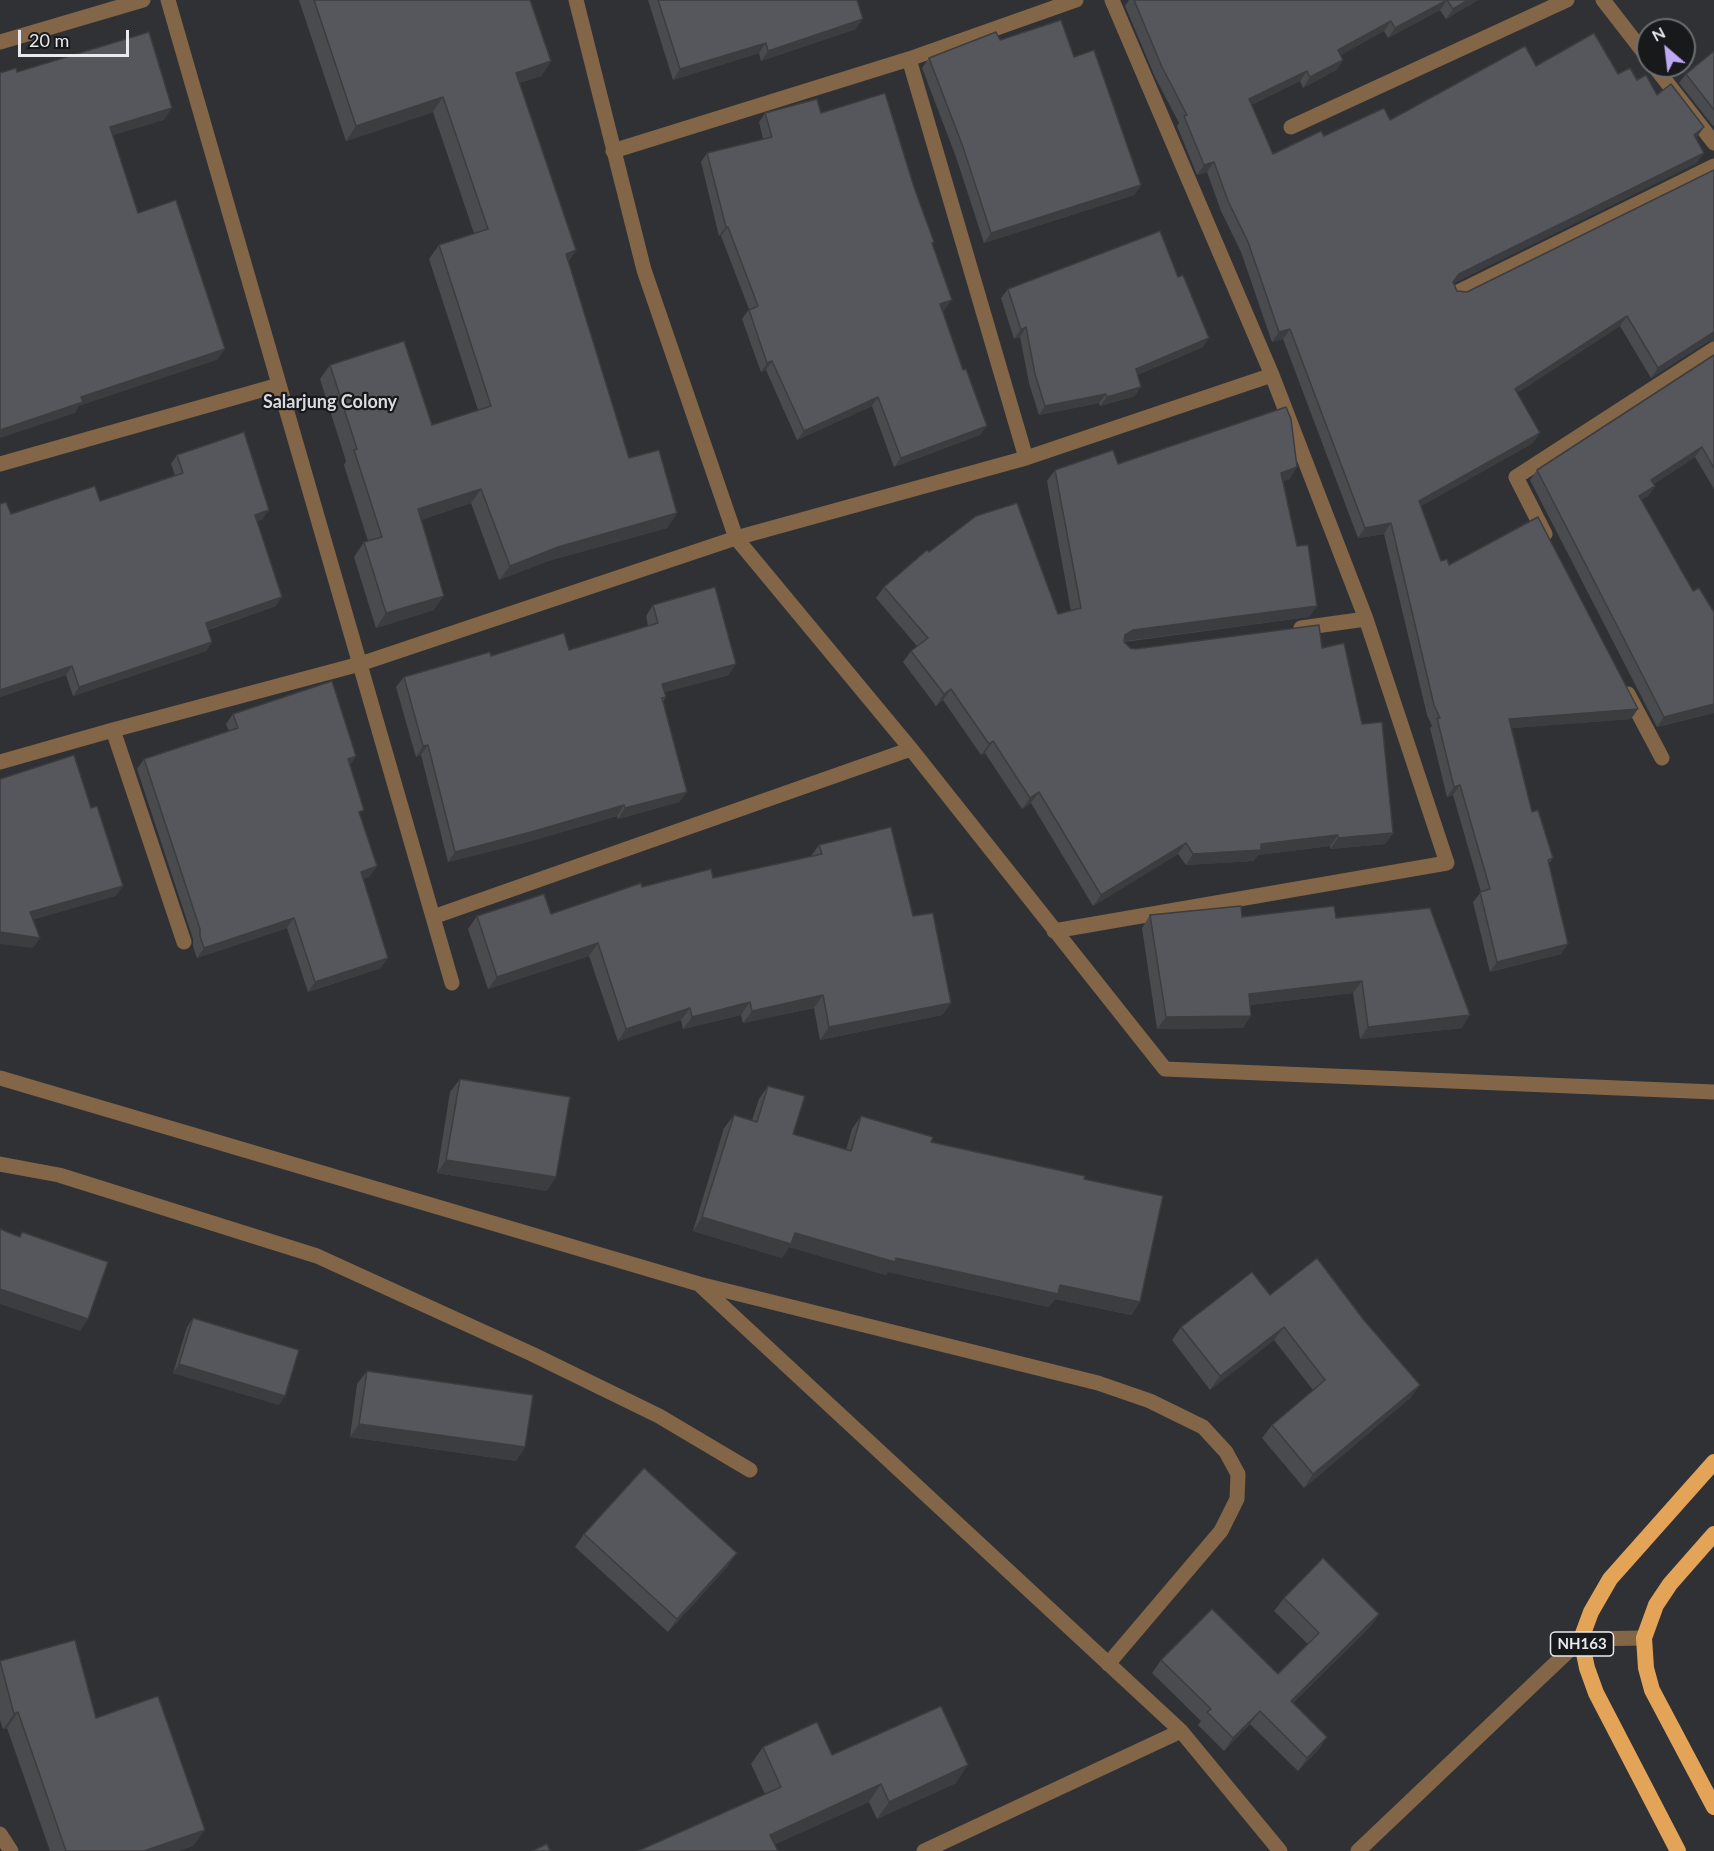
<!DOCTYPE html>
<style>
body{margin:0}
#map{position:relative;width:1714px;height:1851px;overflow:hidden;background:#303135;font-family:Lato,sans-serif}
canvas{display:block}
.north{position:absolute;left:1636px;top:18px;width:60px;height:60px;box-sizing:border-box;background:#18191b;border:2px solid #6c6d6f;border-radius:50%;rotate:332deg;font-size:16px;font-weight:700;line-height:24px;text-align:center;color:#e9eaed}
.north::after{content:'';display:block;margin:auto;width:21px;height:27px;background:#bea9f5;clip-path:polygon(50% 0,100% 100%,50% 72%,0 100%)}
.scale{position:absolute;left:18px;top:30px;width:111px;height:27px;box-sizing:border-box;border:3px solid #e9eaed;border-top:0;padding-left:8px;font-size:18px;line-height:21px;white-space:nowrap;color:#e9eaed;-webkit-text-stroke:4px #18191b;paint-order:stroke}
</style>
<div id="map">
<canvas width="1714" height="1851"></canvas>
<div class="north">N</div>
<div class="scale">20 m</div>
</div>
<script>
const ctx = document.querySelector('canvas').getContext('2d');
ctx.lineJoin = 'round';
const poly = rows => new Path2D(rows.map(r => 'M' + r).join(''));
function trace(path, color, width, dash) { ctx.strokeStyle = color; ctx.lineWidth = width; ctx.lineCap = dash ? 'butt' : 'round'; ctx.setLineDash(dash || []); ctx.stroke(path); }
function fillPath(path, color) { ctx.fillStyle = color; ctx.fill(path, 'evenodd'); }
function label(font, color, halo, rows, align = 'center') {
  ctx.font = font + ' Lato,sans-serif'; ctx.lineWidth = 4.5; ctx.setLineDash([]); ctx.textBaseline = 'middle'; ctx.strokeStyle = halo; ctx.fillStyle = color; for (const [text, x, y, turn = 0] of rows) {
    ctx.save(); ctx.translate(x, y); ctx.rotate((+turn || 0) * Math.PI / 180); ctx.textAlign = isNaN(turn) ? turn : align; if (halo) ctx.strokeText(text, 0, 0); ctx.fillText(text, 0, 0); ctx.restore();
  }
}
trace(poly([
 [168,0,452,983],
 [576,0,644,270,736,538,911,749,1165,1069,1714,1092],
 [1603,0,1648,58],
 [0,42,143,0],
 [909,59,1026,458],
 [1654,66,1714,143],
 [1291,127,1567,0],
 [613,151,909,59,1076,0],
 [1456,293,1714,166],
 [0,464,279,385],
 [1545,534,1516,477,1714,349],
 [1301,628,1366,619],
 [1628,694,1662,758],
 [113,730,184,942],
 [0,762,113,730,360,664,736,538,1026,458,1272,375],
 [433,917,911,749],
 [1054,931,1447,863,1366,619,1272,375,1112,0],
 [0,1078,699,1284,1098,1383,1150,1401,1203,1427,1226,1452,1238,1474,1237,1499,1221,1531,1108,1664],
 [0,1164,59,1175,317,1256,532,1354,659,1416,750,1470],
 [701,1286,1181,1731,1280,1851],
 [0,1834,11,1851],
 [924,1851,1181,1731],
 [1358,1851,1581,1639,1644,1638]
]), '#836647', 15);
trace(poly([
 [1714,1534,1670,1584,1656,1605,1644,1638,1646,1668,1652,1690,1714,1807],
 [1678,1851,1596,1693,1587,1668,1581,1639,1591,1612,1610,1579,1714,1462]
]), '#e4a457', 16);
fillPath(poly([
 [299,0,530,0,551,61,541,76,519,83,576,250,568,262,629,458,677,513,667,528,548,561,499,580,471,503,421,520,434,610,376,628,354,557,364,542,368,541,344,465,346,461,320,379,330,365,432,425,478,410,429,259,439,245,474,233,433,112,346,141],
 [648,0,857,0,856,29,761,61,759,53,673,80],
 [1129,0,1478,0,1446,19,1440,10,1388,38,1384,31,1340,55,1343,60,1336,70,1303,88,1300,81,1251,105,1273,154,1324,136,1390,120,1536,66,1618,74,1637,80,1657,95,1697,137,1695,139,1697,163,1454,283,1457,291,1467,292,1714,170,1709,341,1651,378,1620,326,1517,393,1533,443,1421,506,1441,561,1449,565,1631,719,1512,728,1532,812,1553,858,1549,863,1561,954,1490,972,1473,902,1481,892,1453,795,1447,797,1430,728,1432,726,1427,715,1384,534,1358,538,1283,339,1272,342,1241,252,1221,211,1207,172,1197,175,1177,126,1179,123,1155,77,1125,6],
 [1000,40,1074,57,1141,185,1134,195,984,243,956,157,922,68,929,58],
 [1714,51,1714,125,1713,126,1679,83,1686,74],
 [765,113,821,113,914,187,932,244,945,309,943,310,980,435,894,467,872,406,797,440,766,370,761,372,742,319,749,309,721,236,719,236,701,162,707,153,763,139,759,122],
 [1008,289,1203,347,1137,375,1135,396,1100,406,1099,403,1039,415,1029,383,1020,337,1014,339,1001,298],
 [1714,355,1714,489,1695,457,1654,484,1655,486,1648,496,1641,500,1693,591,1714,612,1714,713,1657,727,1530,480,1537,470],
 [177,455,263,519,257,521,276,606,208,630,212,642,206,651,73,696,66,675,0,697,0,504,11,514,100,501,175,475,171,464],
 [1118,464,1290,479,1283,481,1297,546,1317,606,1309,617,1124,642,1130,648,1135,649,1322,648,1362,724,1393,833,1385,844,1330,849,1330,846,1258,855,1253,861,1186,865,1178,854,1093,906,1031,803,1022,809,985,753,981,755,943,700,936,706,903,662,911,651,917,646,876,598,884,587,929,552,1058,614,1071,611,1047,481,1055,470],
 [653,605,729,675,665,692,666,697,663,702,687,792,679,802,618,819,617,816,524,843,448,862,421,755,416,757,396,687,404,677,491,656,569,650,648,626,646,616],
 [233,714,356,756,350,765,360,816,370,876,363,879,381,968,308,992,287,928,197,958,193,946,193,939,137,769,144,759,229,731,226,724],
 [819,845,913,916,951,1003,942,1015,820,1040,814,1008,743,1023,741,1015,683,1029,681,1020,618,1041,589,956,488,989,468,929,477,916,551,914,642,887,713,878,811,856],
 [1150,915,1336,918,1462,1028,1360,1039,1353,993,1250,1005,1243,1028,1157,1029,1142,928],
 [460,1079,547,1191,437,1173,450,1092],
 [768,1086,793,1134,846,1150,852,1129,861,1116,931,1142,1084,1179,1140,1302,1131,1315,1055,1299,1049,1307,888,1272,886,1275,789,1247,782,1258,693,1231,724,1128,734,1115,752,1120,759,1099],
 [1270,1295,1363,1319,1420,1385,1410,1398,1304,1488,1262,1438,1272,1425,1313,1390,1274,1340,1210,1390,1172,1340,1181,1327],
 [193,1318,279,1405,173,1373,187,1327],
 [367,1371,525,1447,516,1461,350,1437,357,1384],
 [584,1534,728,1566,668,1632,575,1547],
 [1284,1598,1379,1614,1370,1627,1293,1703,1327,1737,1318,1750,1298,1771,1250,1724,1224,1751,1198,1725,1201,1721,1152,1673,1161,1660,1278,1674,1308,1644,1274,1611],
 [0,1661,96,1718,193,1846,178,1851,50,1851,7,1728,3,1729,0,1720],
 [763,1747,832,1755,956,1783,877,1819,869,1802,775,1844,638,1851,765,1794,751,1764]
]), '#4a4b4f');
fillPath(poly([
 [1447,0,1440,10,1388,38,1395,28],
 [1468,0,1478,0,1446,19,1453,9],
 [863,19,856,29,761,61,768,51],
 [1391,21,1384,31,1331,61,1338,50],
 [766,43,759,53,673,80,680,69],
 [1343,60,1336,70,1303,88,1310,77],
 [551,61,541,76,506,87,516,73],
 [1307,71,1300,81,1242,109,1249,99],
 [443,97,433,112,346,141,356,126],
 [172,108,164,120,101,139,110,127],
 [1704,127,1697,137,1686,146,1694,135],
 [1704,153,1697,163,1452,284,1459,274],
 [1214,162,1207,172,1197,175,1204,165],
 [1141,185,1134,195,984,243,991,233],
 [726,227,728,227,721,236,719,236],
 [576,250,566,264,566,254],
 [952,300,945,309,934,313,940,304],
 [1627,316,1620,326,1508,399,1515,389],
 [1026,327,1020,337,1014,339,1021,330],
 [1290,329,1283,339,1272,342,1279,332],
 [1714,332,1714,341,1709,341,1651,378,1658,368],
 [1209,338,1203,347,1129,378,1136,369],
 [225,349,217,360,79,406,75,413,0,438,0,430,81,397],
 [772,361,766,370,761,372,767,363],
 [1141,387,1135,396,1100,406,1107,397],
 [1106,394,1099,403,1039,415,1045,406],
 [878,397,872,406,797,440,804,431],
 [987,426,980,435,894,467,901,458],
 [1540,433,1533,443,1412,511,1419,501],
 [1702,447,1695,457,1644,490,1651,480],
 [1297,467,1290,479,1273,484,1281,473],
 [1655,486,1648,496,1632,506,1639,496],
 [481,489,471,503,408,524,418,509],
 [269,510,263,519,249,524,255,515],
 [677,513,667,528,548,561,499,580,510,566,558,547],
 [1391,523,1384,534,1358,538,1365,528],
 [444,596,434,610,376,628,386,613],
 [282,597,276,606,200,632,206,623],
 [1317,606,1309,617,1125,641,1125,635,1133,630],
 [212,642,206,651,73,696,79,687],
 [736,664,729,675,655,695,662,684],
 [72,666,66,675,0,697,0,690],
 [951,689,943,700,936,706,944,694],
 [1714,704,1714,713,1657,727,1664,717],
 [1638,709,1631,719,1502,729,1509,719],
 [993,741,985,753,981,755,989,744],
 [428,745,421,755,416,757,423,746],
 [356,756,349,766,348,759],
 [1460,785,1453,795,1447,797,1454,787],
 [687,792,679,802,618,819,625,808],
 [1039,792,1031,803,1022,809,1030,798],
 [624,805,617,816,524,843,448,862,455,852],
 [1393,833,1385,844,1330,849,1338,838],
 [1338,835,1330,846,1258,855,1253,861,1186,865,1193,854],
 [1186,843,1178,854,1093,906,1101,895],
 [377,866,370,876,354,882,361,872],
 [123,886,116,896,22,923,30,912],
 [294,918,287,928,197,958,204,948],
 [0,932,40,938,33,948,0,944],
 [598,943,589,956,488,989,497,977],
 [1568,944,1561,954,1490,972,1497,962],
 [388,958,381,968,308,992,315,982],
 [1362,981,1353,993,1240,1006,1249,994],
 [823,995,814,1008,743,1023,752,1011],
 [750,1002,741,1015,683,1029,692,1017],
 [951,1003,942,1015,820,1040,829,1027],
 [690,1008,681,1020,618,1041,626,1029],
 [1470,1015,1462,1028,1360,1039,1368,1027],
 [1251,1016,1243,1028,1157,1029,1166,1017],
 [446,1160,556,1177,547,1191,437,1173],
 [702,1217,795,1233,896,1258,1060,1285,1140,1302,1131,1315,1055,1299,1049,1307,888,1272,886,1275,789,1247,782,1258,693,1231],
 [0,1289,88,1319,80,1331,0,1304],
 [1284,1327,1274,1340,1210,1390,1220,1376],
 [179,1364,285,1396,279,1405,173,1373],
 [1420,1385,1410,1398,1304,1488,1313,1474],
 [359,1424,525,1447,516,1461,350,1437],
 [737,1553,728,1566,668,1632,677,1619],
 [1379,1614,1370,1627,1282,1714,1291,1701],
 [1260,1711,1250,1724,1224,1751,1233,1738],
 [18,1712,7,1728,3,1729,14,1714],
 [1327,1737,1318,1750,1298,1771,1307,1758],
 [968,1765,956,1783,877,1819,889,1802],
 [881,1784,869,1802,761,1851,770,1835],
 [205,1830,193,1846,178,1851,144,1851]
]), '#3c3d40');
const building = poly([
 [314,0,530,0,551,61,516,73,576,250,566,254,629,458,659,450,677,513,558,547,510,566,481,489,418,509,444,596,386,613,364,542,382,537,354,450,357,449,330,365,404,341,432,425,491,406,439,245,488,229,443,97,356,126,314,0],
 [658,0,857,0,863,19,768,51,766,43,680,69,658,0],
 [1134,0,1447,0,1395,28,1391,21,1338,50,1343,60,1310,77,1307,71,1249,99,1273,154,1321,131,1324,136,1384,108,1390,120,1525,46,1536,66,1594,33,1618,74,1630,68,1637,80,1646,75,1657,95,1671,84,1704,127,1694,135,1704,153,1459,274,1453,282,1457,291,1467,292,1714,170,1714,332,1658,368,1627,316,1515,389,1540,433,1419,501,1441,561,1447,559,1449,565,1538,517,1638,709,1509,719,1532,812,1538,810,1553,858,1548,860,1568,944,1497,962,1480,892,1490,889,1460,785,1454,787,1437,718,1440,718,1434,705,1391,523,1365,528,1290,329,1279,332,1248,242,1228,201,1214,162,1204,165,1184,116,1187,115,1162,67,1134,0],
 [1447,0,1468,0,1453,9,1447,0],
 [1061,20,1074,57,1094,50,1141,185,991,233,963,147,929,58,996,32,1000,40,1061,20],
 [149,32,172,108,110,127,138,213,176,200,225,349,81,397,83,402,0,430,0,73,16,68,17,72,149,32],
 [1714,51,1714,110,1686,74,1714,51],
 [885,93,914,187,934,242,932,243,952,300,940,304,963,370,966,369,987,426,901,458,878,397,804,431,772,361,767,363,749,310,758,306,728,227,726,227,707,153,772,137,765,113,817,99,821,113,885,93],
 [1160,231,1178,277,1183,275,1209,338,1136,369,1141,387,1107,397,1106,394,1045,406,1035,374,1026,327,1021,330,1008,289,1160,231],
 [1714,355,1714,468,1702,447,1651,480,1655,486,1639,496,1693,591,1699,588,1714,612,1714,704,1664,717,1537,470,1714,355],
 [1286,407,1291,419,1297,467,1281,473,1297,546,1308,545,1317,606,1133,630,1125,635,1124,642,1130,648,1135,649,1319,625,1322,648,1344,643,1362,724,1382,722,1393,833,1338,838,1338,835,1261,844,1261,850,1193,854,1186,843,1101,895,1039,792,1030,798,993,741,989,744,951,689,944,694,911,651,928,638,884,587,927,550,929,552,976,516,1017,503,1058,614,1081,608,1055,470,1113,450,1118,464,1286,407],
 [244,432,269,510,255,515,282,597,206,623,212,642,79,687,72,666,0,690,0,504,6,502,11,514,95,486,100,501,183,473,177,455,244,432],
 [715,587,736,664,662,684,666,697,662,698,687,792,625,808,624,805,531,832,455,852,428,745,423,746,404,677,490,652,491,656,564,633,569,650,658,623,653,605,715,587],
 [332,681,356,756,348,759,364,810,359,812,377,866,361,872,388,958,315,982,294,918,204,948,200,936,200,929,144,759,238,728,233,714,332,681],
 [74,755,91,808,97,806,123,886,30,912,40,938,0,932,0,779,74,755],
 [891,827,913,916,933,913,951,1003,829,1027,823,995,752,1011,750,1002,692,1017,690,1008,626,1029,598,943,497,977,477,916,544,894,551,914,641,883,642,887,711,869,713,878,822,854,819,845,891,827],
 [1241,906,1242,917,1334,906,1336,918,1430,908,1470,1015,1368,1027,1362,981,1249,994,1251,1016,1166,1017,1150,915,1241,906],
 [460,1079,570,1097,556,1177,446,1160,460,1079],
 [768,1086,805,1096,793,1134,851,1151,861,1116,933,1137,931,1142,1085,1176,1084,1179,1163,1196,1140,1302,1060,1285,1058,1294,896,1258,895,1262,795,1233,791,1244,702,1217,734,1115,757,1122,768,1086],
 [0,1229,20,1237,22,1232,108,1262,88,1319,0,1289,0,1229],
 [1317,1258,1363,1319,1420,1385,1313,1474,1272,1425,1325,1380,1284,1327,1220,1376,1181,1327,1252,1272,1270,1295,1317,1258],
 [193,1318,299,1350,285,1396,179,1364,193,1318],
 [367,1371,533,1395,525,1447,359,1424,367,1371],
 [644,1468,737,1553,677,1619,584,1534,644,1468],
 [1323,1558,1379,1614,1291,1701,1327,1737,1307,1758,1260,1711,1233,1738,1207,1712,1211,1709,1161,1660,1212,1609,1278,1674,1319,1633,1284,1598,1323,1558],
 [75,1640,96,1718,158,1696,205,1830,144,1851,66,1851,18,1712,14,1714,0,1661,75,1640],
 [941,1706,968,1765,889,1802,881,1784,770,1835,778,1851,638,1851,781,1787,763,1747,817,1722,832,1755,941,1706],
 [547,1844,550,1851,532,1851,547,1844]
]);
fillPath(building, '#56575c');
trace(building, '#3c3d40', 1.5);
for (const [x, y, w] of [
 [1582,1644,63]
]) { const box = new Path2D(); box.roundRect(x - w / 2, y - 12, w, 24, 4.5); ctx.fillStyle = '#18191b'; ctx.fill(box); trace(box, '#e9eaed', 1.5); }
label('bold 15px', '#e9eaed', null, [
 ["NH163",1582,1644]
]);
label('bold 18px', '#d9dbe1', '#18191b', [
 ["Salarjung Colony",330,402]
]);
</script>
